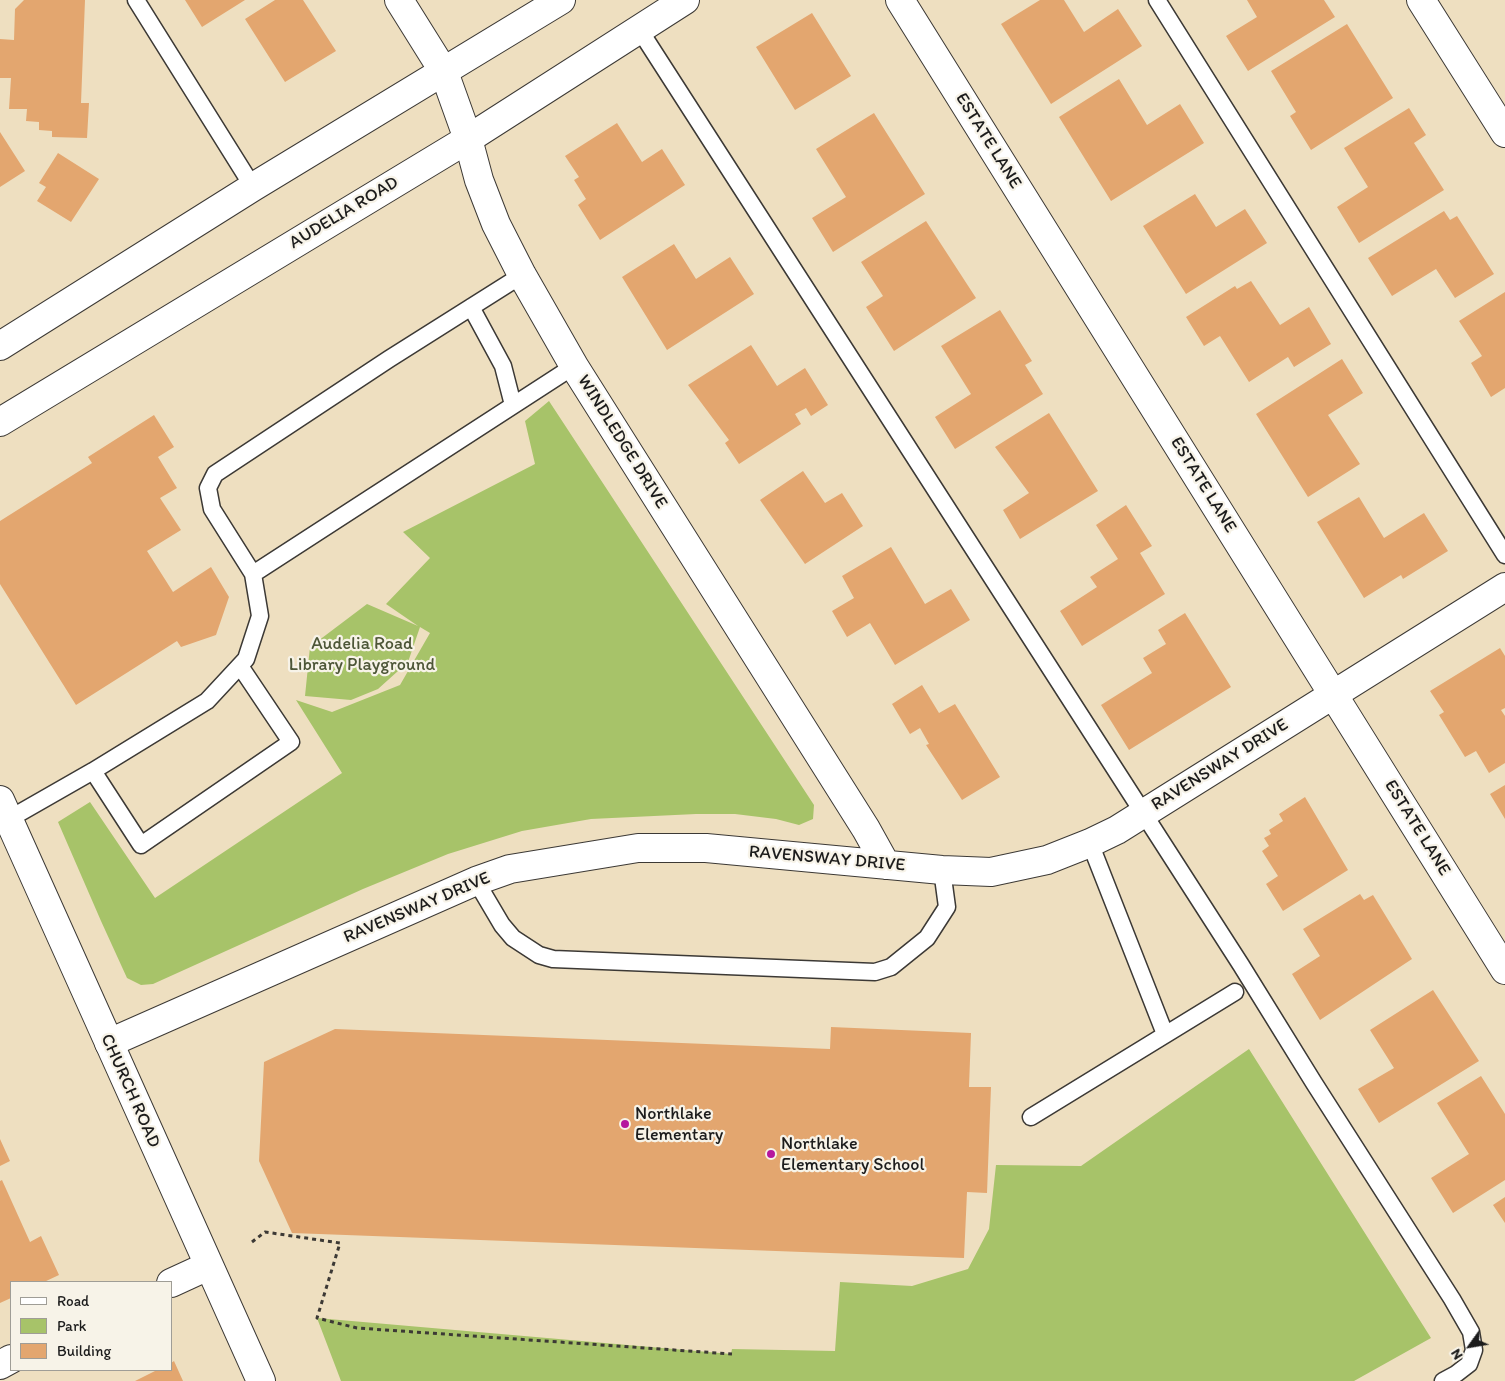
<!DOCTYPE html>
<style>
body{margin:0}
#map{position:relative;width:1505px;height:1381px;overflow:hidden;background:#eedfc0;font-family:Itim,sans-serif}
canvas{display:block}
.legend{position:absolute;left:10px;top:1281px;width:162px;height:90px;box-sizing:border-box;background:#f7f3e8;border:1px solid #9f9d96;margin:0;padding:6px 9px;list-style:none;font-size:15px;color:#1c1c1c}
.legend li{display:flex;align-items:center;gap:10px;height:25px}
.legend b{width:25px;border:1px solid #9f9d96}
.north{position:absolute;left:1445px;top:1321px;width:50px;height:50px;-webkit-text-stroke:4px #f7f3e8;paint-order:stroke;rotate:238deg;font-size:14px;font-weight:700;line-height:20px;text-align:center;color:#1c1c1c}
.north::after{content:'';display:block;margin:auto;width:18px;height:22px;background:#1c1c1c;clip-path:polygon(50% 0,100% 100%,50% 72%,0 100%)}
</style>
<div id="map">
<canvas width="1505" height="1381"></canvas>
<ul class="legend">
<li><b style="height:6px;background:#fff"></b>Road</li>
<li><b style="height:14px;background:#a7c369"></b>Park</li>
<li><b style="height:14px;background:#e3a66f"></b>Building</li>
</ul>
<div class="north">N</div>
</div>
<script>
const ctx = document.querySelector('canvas').getContext('2d');
ctx.lineJoin = 'round';
function fillPath(path, color) { ctx.fillStyle = color; ctx.fill(path, 'evenodd'); }
const poly = rows => new Path2D(rows.map(r => 'M' + r).join(''));
function trace(path, color, width, dash) { ctx.strokeStyle = color; ctx.lineWidth = width; ctx.lineCap = dash ? 'butt' : 'round'; ctx.setLineDash(dash || []); ctx.stroke(path); }
function label(font, color, halo, rows, align = 'center') {
  ctx.font = font + ' Itim,sans-serif'; ctx.lineWidth = 4.5; ctx.setLineDash([]); ctx.textBaseline = 'middle'; ctx.strokeStyle = halo; ctx.fillStyle = color; for (const [text, x, y, turn = 0] of rows) {
    ctx.save(); ctx.translate(x, y); ctx.rotate((+turn || 0) * Math.PI / 180); ctx.textAlign = isNaN(turn) ? turn : align; if (halo) ctx.strokeText(text, 0, 0); ctx.fillText(text, 0, 0); ctx.restore();
  }
}
fillPath(poly([
 [549,401,814,805,813,819,799,825,776,819,735,814,696,814,591,819,522,831,448,854,363,889,153,984,141,985,127,978,101,921,58,822,90,802,155,898,342,773,296,700,332,712,400,685,430,633,420,627,408,662,378,689,351,700,305,696,310,647,367,604,418,626,386,604,430,558,403,532,535,464,525,421],
 [1249,1049,1431,1338,1354,1381,341,1381,317,1318,731,1354,732,1349,835,1351,840,1282,912,1286,968,1269,989,1229,996,1165,1081,1166]
]), '#a7c369');
fillPath(poly([
 [24,0,85,0,81,103,89,103,87,138,52,137,52,131,39,130,39,122,26,121,27,109,9,109,11,78,0,78,0,39,14,40,15,9],
 [185,0,245,0,202,27],
 [275,0,303,0,336,51,285,82,245,19],
 [1040,0,1064,0,1084,32,1118,9,1142,46,1051,104,1001,24],
 [1247,0,1324,0,1335,17,1248,71,1226,36,1257,17],
 [812,13,851,76,795,110,756,47],
 [1347,24,1393,98,1311,150,1290,116,1296,112,1271,71],
 [1119,79,1147,125,1180,104,1204,143,1111,201,1059,117],
 [1409,108,1426,135,1414,143,1444,190,1359,243,1337,207,1368,187,1344,148],
 [874,113,925,194,833,252,812,218,846,197,816,149],
 [617,123,642,162,662,149,685,185,600,240,578,205,586,199,574,180,579,177,565,156],
 [0,132,25,171,0,187],
 [58,153,99,179,71,222,37,201,46,187,39,183],
 [1195,194,1216,227,1245,209,1267,243,1186,294,1143,226],
 [1444,211,1450,220,1457,216,1494,274,1455,298,1436,269,1392,296,1368,258],
 [926,221,976,298,894,351,866,307,883,296,861,262],
 [674,244,696,279,730,257,754,294,667,350,622,277],
 [1251,281,1280,325,1309,307,1331,344,1294,367,1288,357,1249,382,1220,336,1204,346,1186,317,1235,286,1237,289],
 [1505,292,1505,388,1491,397,1471,363,1482,356,1459,321],
 [1000,310,1032,361,1025,365,1043,394,955,449,935,417,971,394,941,346],
 [751,345,777,386,805,368,828,405,811,416,806,408,795,414,801,424,739,464,725,443,729,440,688,385],
 [1342,359,1363,393,1328,415,1360,464,1308,497,1256,414],
 [1049,413,1098,491,1020,539,1003,510,1029,493,995,447],
 [154,415,174,447,158,457,177,488,160,498,181,530,147,551,173,592,211,567,229,597,216,635,181,647,177,641,76,705,0,584,0,521,92,463,88,457],
 [803,471,825,503,842,493,863,526,805,564,760,500],
 [1359,497,1384,538,1424,513,1448,551,1403,579,1401,575,1364,598,1317,522],
 [1126,505,1152,546,1140,553,1165,594,1082,646,1060,611,1097,587,1090,577,1118,559,1096,525],
 [891,547,925,604,951,589,970,620,895,665,870,623,847,637,832,611,854,598,842,576],
 [1185,613,1231,687,1129,750,1101,705,1152,673,1143,658,1166,644,1158,630],
 [1500,648,1505,656,1505,708,1501,710,1505,716,1505,763,1489,773,1476,751,1465,757,1439,715,1444,712,1430,691],
 [922,685,939,713,955,704,1000,777,962,800,926,745,929,744,920,728,910,734,892,704],
 [1505,785,1505,819,1490,794],
 [1305,797,1348,870,1283,911,1266,884,1278,876,1262,851,1269,846,1264,838,1271,834,1269,830,1283,821,1279,814],
 [1360,894,1364,900,1373,895,1412,959,1320,1020,1292,974,1320,956,1303,929],
 [1433,990,1479,1061,1379,1123,1358,1089,1394,1068,1370,1030],
 [831,1027,971,1033,969,1087,991,1087,987,1193,967,1192,964,1258,292,1233,259,1161,264,1062,335,1029,830,1049],
 [1481,1076,1505,1114,1505,1180,1453,1213,1431,1178,1469,1154,1437,1103],
 [0,1139,10,1161,0,1166],
 [2,1180,30,1242,41,1236,59,1275,44,1282,11,1282,11,1298,0,1303,0,1181],
 [1505,1197,1505,1223,1493,1205],
 [174,1361,183,1381,135,1381,157,1370,171,1370,171,1363]
]), '#e3a66f');
const lane = poly([
 [136,0,253,187],
 [1157,0,1505,555],
 [639,29,1241,965,1314,1083,1452,1299,1471,1332,1474,1350,1469,1364,1456,1374,1443,1381],
 [471,307,503,366,513,405],
 [253,574,574,366],
 [93,771,141,845,291,742,240,666],
 [9,819,93,771,207,701,246,659,260,616,253,574,212,509,208,488,215,474,389,359,522,275],
 [1090,843,1165,1034],
 [476,881,502,925,513,938,539,955,553,959,875,972,891,967,927,938,947,907,942,870],
 [1031,1117,1235,992]
]);
const street = poly([
 [399,0,444,72,468,139,479,180,496,224,522,275,574,366,866,829,886,865],
 [900,0,1505,970],
 [1421,0,1505,133],
 [109,1043,399,915,476,881,510,869,638,848,706,848,942,870,991,872,1047,860,1090,843,1117,830,1505,587],
 [171,1283,208,1266],
 [0,1365,11,1359]
]);
const secondary = poly([
 [0,346,253,187,561,0],
 [0,422,468,139,685,0],
 [0,800,261,1381]
]);
trace(lane, '#3c3935', 19);
trace(street, '#3c3935', 30);
trace(secondary, '#3c3935', 30);
trace(poly([
 [252,1242,265,1232,340,1243,317,1318,357,1328,732,1354]
]), '#3c3935', 3, [4, 4]);
trace(lane, '#fff', 16);
trace(street, '#fff', 28);
trace(secondary, '#fff', 28);
for (const [x, y, r, color] of [
 [625,1124,5,"#b5179e"],
 [771,1154,5,"#b5179e"]
]) { const dot = new Path2D(); dot.arc(x, y, r, 0, 2 * Math.PI); ctx.fillStyle = color; ctx.fill(dot); trace(dot, '#f7f3e8', 2); }
label('18px', '#1c1c1c', '#f7f3e8', [
 ["ESTATE LANE",988,141,58],
 ["AUDELIA ROAD",344,213,-31],
 ["WINDLEDGE DRIVE",622,442,58],
 ["ESTATE LANE",1203,485,58],
 ["RAVENSWAY DRIVE",1220,765,-32],
 ["ESTATE LANE",1417,828,58],
 ["RAVENSWAY DRIVE",827,859,5],
 ["RAVENSWAY DRIVE",417,908,-23],
 ["CHURCH ROAD",130,1091,66]
]);
label('18px', '#4d5637', '#f7f3e8', [
 ["Audelia Road",362,644],
 ["Library Playground",362,665]
]);
label('18px', '#1c1c1c', '#f7f3e8', [
 ["Northlake",635,1114],
 ["Elementary",635,1135],
 ["Northlake",781,1144],
 ["Elementary School",781,1165]
], 'left');
</script>
